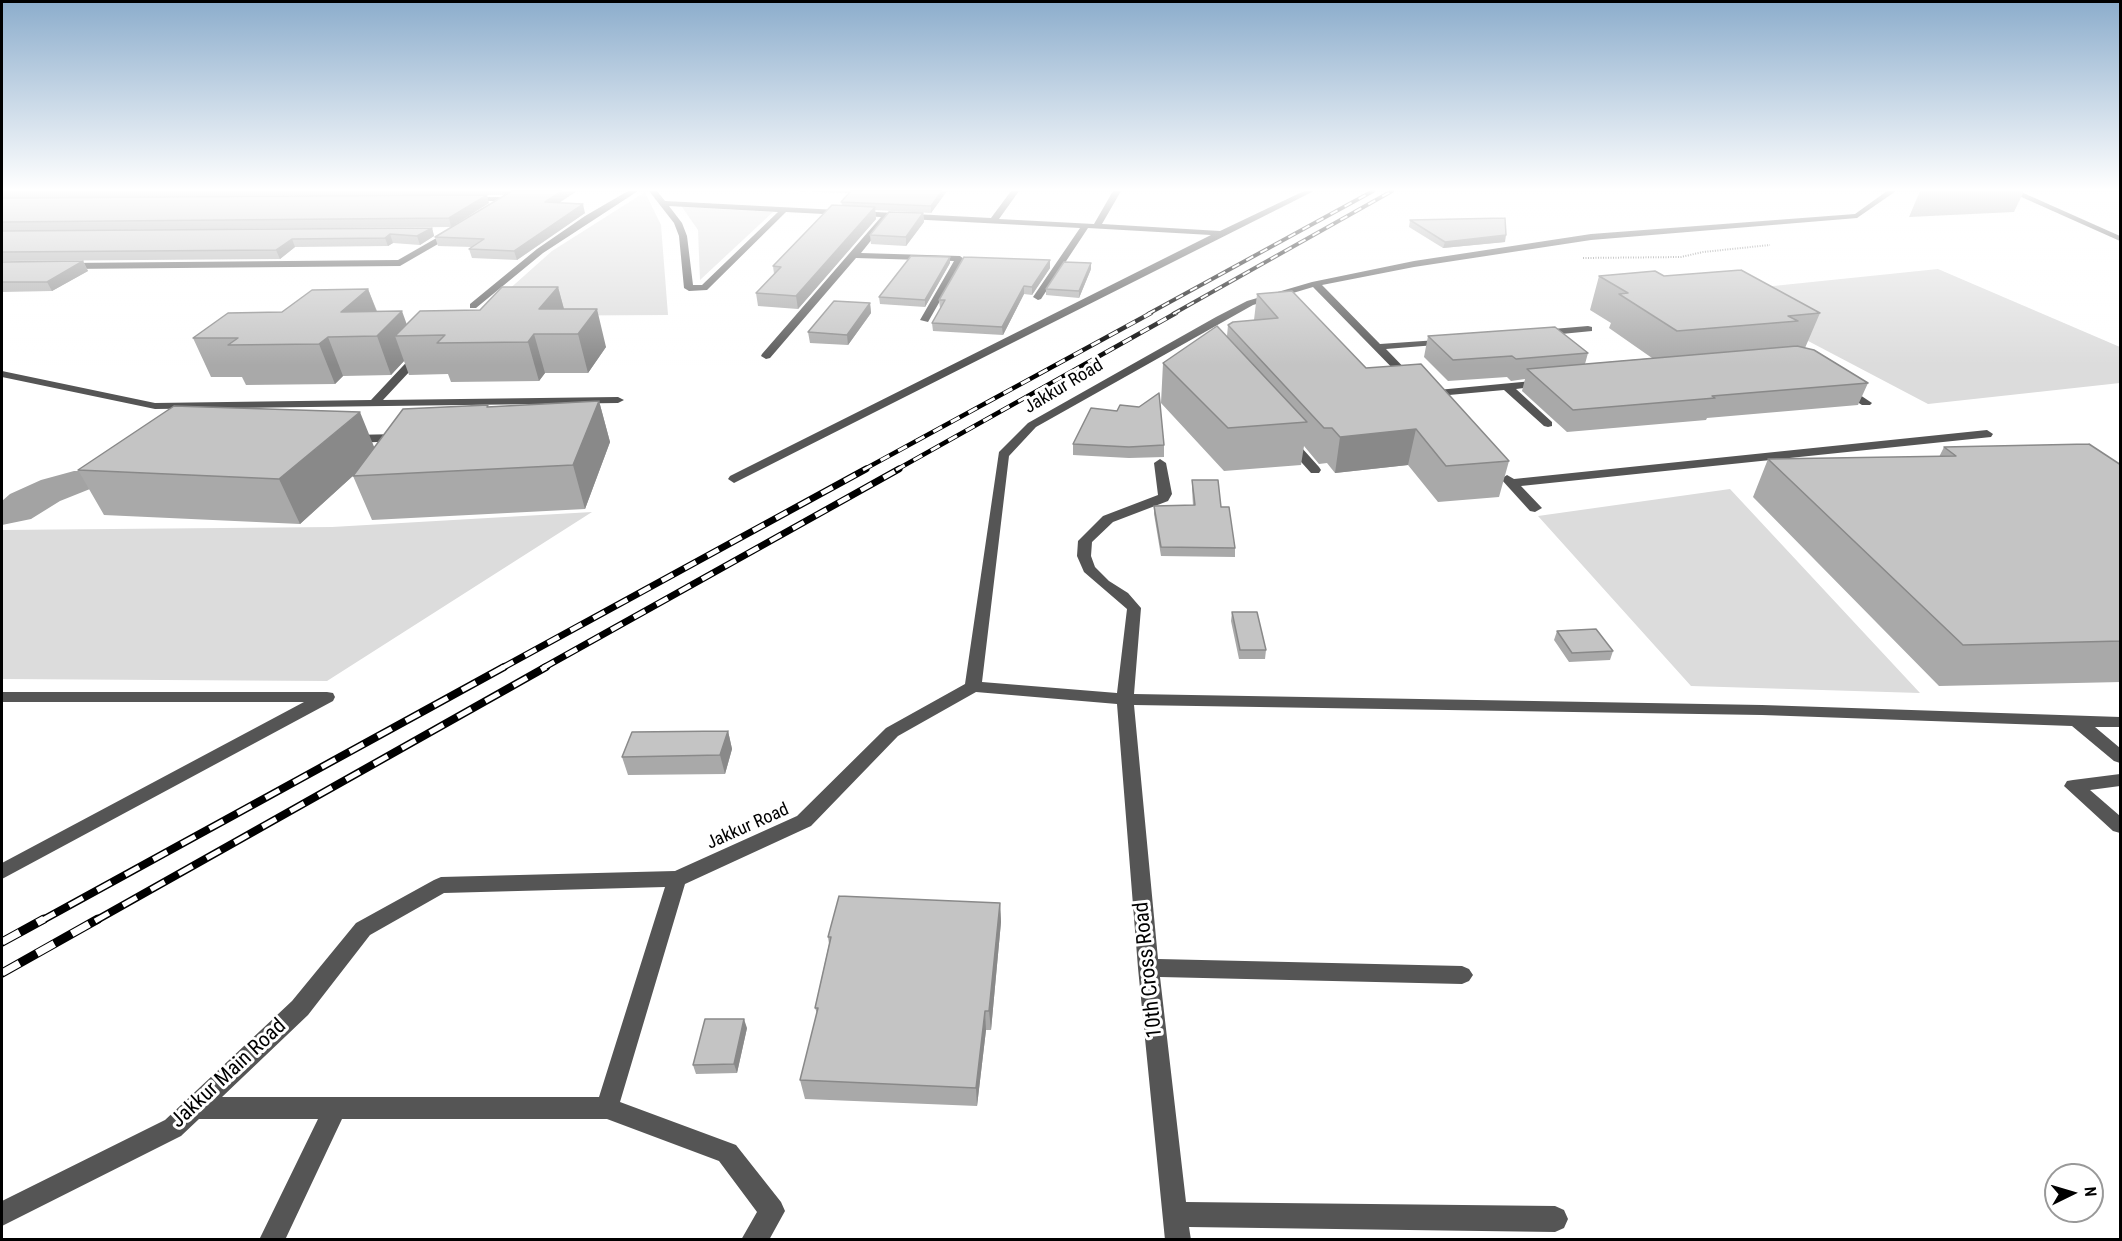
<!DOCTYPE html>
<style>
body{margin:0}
#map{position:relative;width:2122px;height:1241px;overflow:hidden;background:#fff;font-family:"Roboto Condensed",sans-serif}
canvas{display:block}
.frame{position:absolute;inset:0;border:3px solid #000;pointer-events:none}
.north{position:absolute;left:2044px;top:1163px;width:60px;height:60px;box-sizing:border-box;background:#fff;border:2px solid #999;border-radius:50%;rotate:85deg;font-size:16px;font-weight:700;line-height:24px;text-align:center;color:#000}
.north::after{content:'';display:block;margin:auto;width:21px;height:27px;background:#000;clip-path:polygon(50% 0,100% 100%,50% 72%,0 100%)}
</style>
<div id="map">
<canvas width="2122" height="1241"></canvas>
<div class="frame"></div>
<div class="north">N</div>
</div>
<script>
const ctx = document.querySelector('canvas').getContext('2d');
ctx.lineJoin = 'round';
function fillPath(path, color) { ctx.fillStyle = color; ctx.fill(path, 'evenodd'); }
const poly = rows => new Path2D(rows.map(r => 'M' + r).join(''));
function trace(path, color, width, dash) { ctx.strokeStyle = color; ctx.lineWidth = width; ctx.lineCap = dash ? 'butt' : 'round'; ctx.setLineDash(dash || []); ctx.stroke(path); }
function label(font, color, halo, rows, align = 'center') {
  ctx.font = font + ' "Roboto Condensed",sans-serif'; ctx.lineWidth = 6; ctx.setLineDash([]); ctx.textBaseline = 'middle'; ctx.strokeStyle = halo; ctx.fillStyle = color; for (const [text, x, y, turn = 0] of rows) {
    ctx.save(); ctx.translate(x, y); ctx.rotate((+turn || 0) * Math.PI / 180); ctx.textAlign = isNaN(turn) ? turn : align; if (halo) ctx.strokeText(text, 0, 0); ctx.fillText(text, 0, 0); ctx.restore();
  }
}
fillPath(poly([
 [645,192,661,225,668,315,479,316,552,251],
 [682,207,773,212,700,280,698,230],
 [1938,269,2120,347,2120,383,1928,404,1715,292],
 [1730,489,1920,693,1691,686,1538,516],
 [592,512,327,681,2,679,2,530,332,527]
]), '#dcdcdc');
fillPath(poly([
 [74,471,89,471,90,489,60,501,31,519,2,525,2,501,10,494,41,480]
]), '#a3a3a3');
trace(poly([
 [1583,258,1681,257,1703,252,1770,245]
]), '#777', 2, [1, 1.5]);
fillPath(poly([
 [628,191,638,191,543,253,476,308,470,308,470,304,537,249,585,216,628,191],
 [649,191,657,191,665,201,991,218,1011,191,1019,191,999,219,1094,224,1113,191,1121,191,1102,224,1220,231,1304,191,1314,191,734,483,728,479,730,476,1211,235,1088,228,1041,299,1038,300,1033,297,1080,228,889,218,861,253,960,256,964,259,928,322,920,320,954,261,856,258,770,358,766,359,761,356,762,354,881,217,786,212,707,290,689,291,684,288,679,236,674,223,649,191],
 [669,206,778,212,702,285,693,285,687,236,682,223,669,206],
 [1887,191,1896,191,1857,218,1591,240,1414,267,1322,285,1380,344,1452,339,1452,343,1448,344,1386,349,1414,378,1415,380,1410,383,1406,382,1313,287,1253,305,1036,427,1009,456,982,682,1117,693,1127,609,1084,572,1077,556,1078,541,1103,516,1158,495,1154,463,1160,459,1166,463,1172,494,1168,501,1113,522,1092,542,1091,556,1095,567,1109,581,1128,593,1141,608,1134,694,1762,705,2120,717,2120,727,2095,727,2120,748,2120,763,2114,761,2072,726,1762,715,1134,705,1158,959,1462,966,1469,969,1473,975,1469,981,1462,984,1160,977,1186,1202,1555,1206,1564,1210,1568,1219,1564,1228,1555,1232,1189,1227,1191,1240,1165,1240,1138,968,1117,704,976,692,898,736,811,826,685,884,620,1102,736,1145,781,1202,785,1211,769,1240,741,1240,757,1212,719,1161,607,1119,342,1119,285,1240,259,1240,318,1119,199,1119,181,1136,2,1226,2,1201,165,1120,292,1001,356,923,434,880,441,877,675,871,797,816,886,728,965,684,999,452,1028,423,1216,317,1247,301,1312,282,1414,261,1591,234,1855,214,1887,191],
 [665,887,599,1097,222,1097,308,1015,370,935,444,893,665,887],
 [2008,191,2019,191,2120,236,2120,241,2008,191],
 [469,197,506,197,510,199,506,201,466,201,465,199,469,197],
 [454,228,457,229,457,233,400,266,67,269,63,266,67,263,398,260,454,228],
 [1588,326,1592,327,1592,331,1541,336,1536,333,1541,330,1588,326],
 [421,350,425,351,425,355,383,400,618,397,624,400,618,403,155,409,2,377,2,371,155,403,371,400,417,351,421,350],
 [1543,380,1547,381,1547,385,1516,389,1552,422,1552,426,1548,427,1544,426,1504,390,1427,397,1421,394,1427,391,1543,380],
 [1844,386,1848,387,1872,403,1870,405,1862,405,1840,391,1838,389,1844,386],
 [1987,430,1993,434,1991,437,1521,486,1542,508,1535,512,1530,511,1501,479,1507,475,1514,479,1987,430],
 [401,434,405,435,405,441,350,443,344,439,350,435,401,434],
 [1289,437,1293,438,1319,467,1321,470,1319,473,1311,473,1285,444,1285,438,1289,437],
 [2,692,327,692,333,693,335,697,333,701,2,879,2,863,304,702,2,702,2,692],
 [2120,774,2120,786,2090,790,2120,816,2120,833,2113,831,2064,786,2067,781,2073,780,2120,774]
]), '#555');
const railFar4 = poly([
 [1148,314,1373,191],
 [1173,314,1392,191]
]);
const railFar3 = poly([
 [863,470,1151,313],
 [896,470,1176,313]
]);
const railFar2 = poly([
 [502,668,866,469],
 [543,668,899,469]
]);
const railFar1 = poly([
 [41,921,504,667],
 [95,921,546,667]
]);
const rail = poly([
 [2,942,44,919],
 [2,973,98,919]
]);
trace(railFar4, '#000', 4);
trace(railFar3, '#000', 4.5);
trace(railFar2, '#000', 7);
trace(railFar1, '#000', 8);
trace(rail, '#000', 9);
trace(railFar4, '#fff', 2, [8]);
trace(railFar3, '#fff', 3, [10]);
trace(railFar2, '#fff', 4.5, [13]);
trace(railFar1, '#fff', 5, [16]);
trace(rail, '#fff', 7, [20]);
fillPath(poly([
 [2,191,510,191,504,195,2,198,489,203,451,227,2,231,432,228,434,236,420,245,393,243,388,246,295,247,280,259,2,261,2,262,83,261,88,271,52,291,2,292],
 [788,191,947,191,931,213,875,210,876,219,798,309,758,306,756,293,774,274,773,266,842,205,841,202,849,193],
 [1920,191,2024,191,2014,212,1909,217],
 [558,203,585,213,517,260,472,258,469,249,472,247,438,246,435,237],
 [923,213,924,222,906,246,871,244,870,235],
 [1410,220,1505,242,1443,248,1409,227],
 [1050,260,1050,268,1032,295,1024,294,1003,335,933,331,932,323,941,308,940,308,939,300],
 [950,263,925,307,880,304,879,297],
 [1091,269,1079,298,1046,295,1046,289],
 [1599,276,1664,276,1820,313,1805,348,1868,383,1858,405,1707,418,1706,420,1567,432,1522,391,1525,379,1511,381,1507,377,1448,381,1424,357,1428,336,1588,353,1585,364,1652,358,1609,328,1611,323,1590,310],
 [558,287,564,309,606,347,588,373,545,373,539,381,451,382,448,374,409,375,404,361,391,375,343,376,335,384,246,385,242,377,211,377,193,338,282,312,368,289,377,311,407,325,480,310],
 [1257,294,1366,368,1509,461,1499,497,1438,502,1408,465,1335,473,1327,463,1319,464,1304,446,1301,465,1224,471,1161,403,1163,363,1227,336,1228,325,1254,320],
 [870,303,871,313,848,345,810,343,808,332],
 [599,401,610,442,585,509,372,520,353,476,355,474,300,524,104,515,78,470,374,448,488,407],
 [1073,444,1164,445,1164,457,1129,458,1073,455],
 [1944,447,2121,465,2121,682,1939,686,1753,497,1768,459,1939,457],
 [1192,480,1221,507,1235,548,1235,557,1161,556,1154,514,1154,506,1193,506,1192,488],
 [1232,612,1266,650,1265,659,1239,659,1231,621],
 [1557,631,1613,651,1610,660,1569,662,1554,640],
 [728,731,732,749,725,774,628,775,622,757],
 [1000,903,1001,922,991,1030,986,1030,977,1106,805,1099,800,1080,817,1013,815,1008,829,944,828,937],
 [747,1028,737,1073,696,1074,693,1065]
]), '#a9a9a9');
fillPath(poly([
 [503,191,510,191,504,195],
 [562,191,577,191,547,211,545,202],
 [942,191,947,191,931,213,931,206],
 [487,195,489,203,451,227,449,218],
 [583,204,585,213,517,260,514,251],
 [875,207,876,219,798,309,796,296],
 [923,213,924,222,906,246,906,237],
 [432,228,434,236,420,245,417,236],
 [390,234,393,243,388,246,385,238],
 [1506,235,1505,242,1443,248,1445,242],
 [292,239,295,247,280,259,276,250],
 [950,257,950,263,925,307,925,300],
 [1050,260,1050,268,1032,295,1032,287],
 [83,261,88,271,52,291,47,282],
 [1091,263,1091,269,1079,298,1079,291],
 [1024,286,1024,294,1003,335,1002,327],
 [558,287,568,324,539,309],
 [368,289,382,326,341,312],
 [870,303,871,313,848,345,847,335],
 [597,309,606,347,588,373,578,334],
 [402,311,411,336,395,336,404,361,391,375,377,336],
 [534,334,545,373,539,381,528,342],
 [328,337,343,376,335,384,319,344],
 [599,401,610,442,585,509,573,465],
 [360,412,377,454,300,524,279,479],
 [1416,429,1408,465,1335,473,1340,437],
 [728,731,732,749,725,774,720,755],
 [1000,903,1001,922,991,1030,989,1011],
 [985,1011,986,1030,977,1106,976,1088],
 [744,1019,747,1028,737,1073,734,1064]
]), '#898989');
const building = poly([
 [512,191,562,191,545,202,583,204,514,251,469,249,484,239,435,237,512,191],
 [851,191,942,191,931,206,841,202,851,191],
 [487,195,449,218,2,222,2,198,487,195],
 [832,205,875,207,796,296,756,293,781,267,773,266,832,205],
 [889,212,923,213,906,237,870,235,889,212],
 [1505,218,1506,235,1445,242,1410,220,1505,218],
 [432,228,417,236,390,234,385,238,292,239,276,250,2,252,2,231,432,228],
 [911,256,950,257,925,300,879,297,911,256],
 [964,257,1050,260,1032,287,1024,286,1002,327,932,323,945,300,939,300,964,257],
 [83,261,47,282,2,282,2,262,83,261],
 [1064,262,1091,263,1079,291,1046,289,1064,262],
 [1741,270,1820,313,1788,316,1798,321,1677,331,1619,294,1628,293,1599,276,1655,271,1664,276,1741,270],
 [502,287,558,287,539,309,597,309,578,334,534,334,528,342,437,343,445,335,395,336,420,311,480,310,502,287],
 [368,289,341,312,402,311,377,336,328,337,319,344,228,345,238,338,193,338,228,313,282,312,312,290,368,289],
 [1292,291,1366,368,1421,364,1509,461,1446,466,1416,429,1340,437,1332,428,1324,428,1228,325,1233,322,1278,318,1257,294,1292,291],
 [834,301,870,303,847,335,808,332,834,301],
 [1217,326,1307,422,1228,428,1163,363,1217,326],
 [1555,327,1588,353,1516,359,1512,356,1453,360,1428,336,1555,327],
 [1797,346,1814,350,1868,383,1712,396,1715,398,1573,410,1527,369,1797,346],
 [1159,393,1164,445,1129,447,1073,444,1091,408,1117,411,1120,405,1139,407,1159,393],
 [599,401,573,465,353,476,403,409,488,405,487,407,599,401],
 [174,406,360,412,279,479,78,470,174,406],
 [2089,444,2121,465,2121,641,1963,645,1768,459,1956,456,1944,447,2089,444],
 [1192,480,1218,480,1221,507,1229,507,1235,548,1161,547,1154,506,1195,505,1192,480],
 [1232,612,1257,612,1266,650,1240,650,1232,612],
 [1596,629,1613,651,1572,653,1557,631,1596,629],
 [728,731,720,755,622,757,632,732,728,731],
 [839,896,1000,903,989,1011,985,1011,976,1088,800,1080,818,1008,815,1008,831,937,828,937,839,896],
 [705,1019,744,1019,734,1064,693,1065,705,1019]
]);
fillPath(building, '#c4c4c4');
trace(building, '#898989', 1.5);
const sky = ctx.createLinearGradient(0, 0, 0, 365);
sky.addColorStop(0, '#8cadcc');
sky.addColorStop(0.52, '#fff');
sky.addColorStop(1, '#ffffff00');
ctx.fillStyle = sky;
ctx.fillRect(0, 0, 2122, 365);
label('18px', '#000', '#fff', [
 ["Jakkur Road",1064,387,-31],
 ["Jakkur Road",748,827,-24]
]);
label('21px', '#000', '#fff', [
 ["10th Cross Road",1149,970,-96],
 ["Jakkur Main Road",229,1074,-43]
]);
</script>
